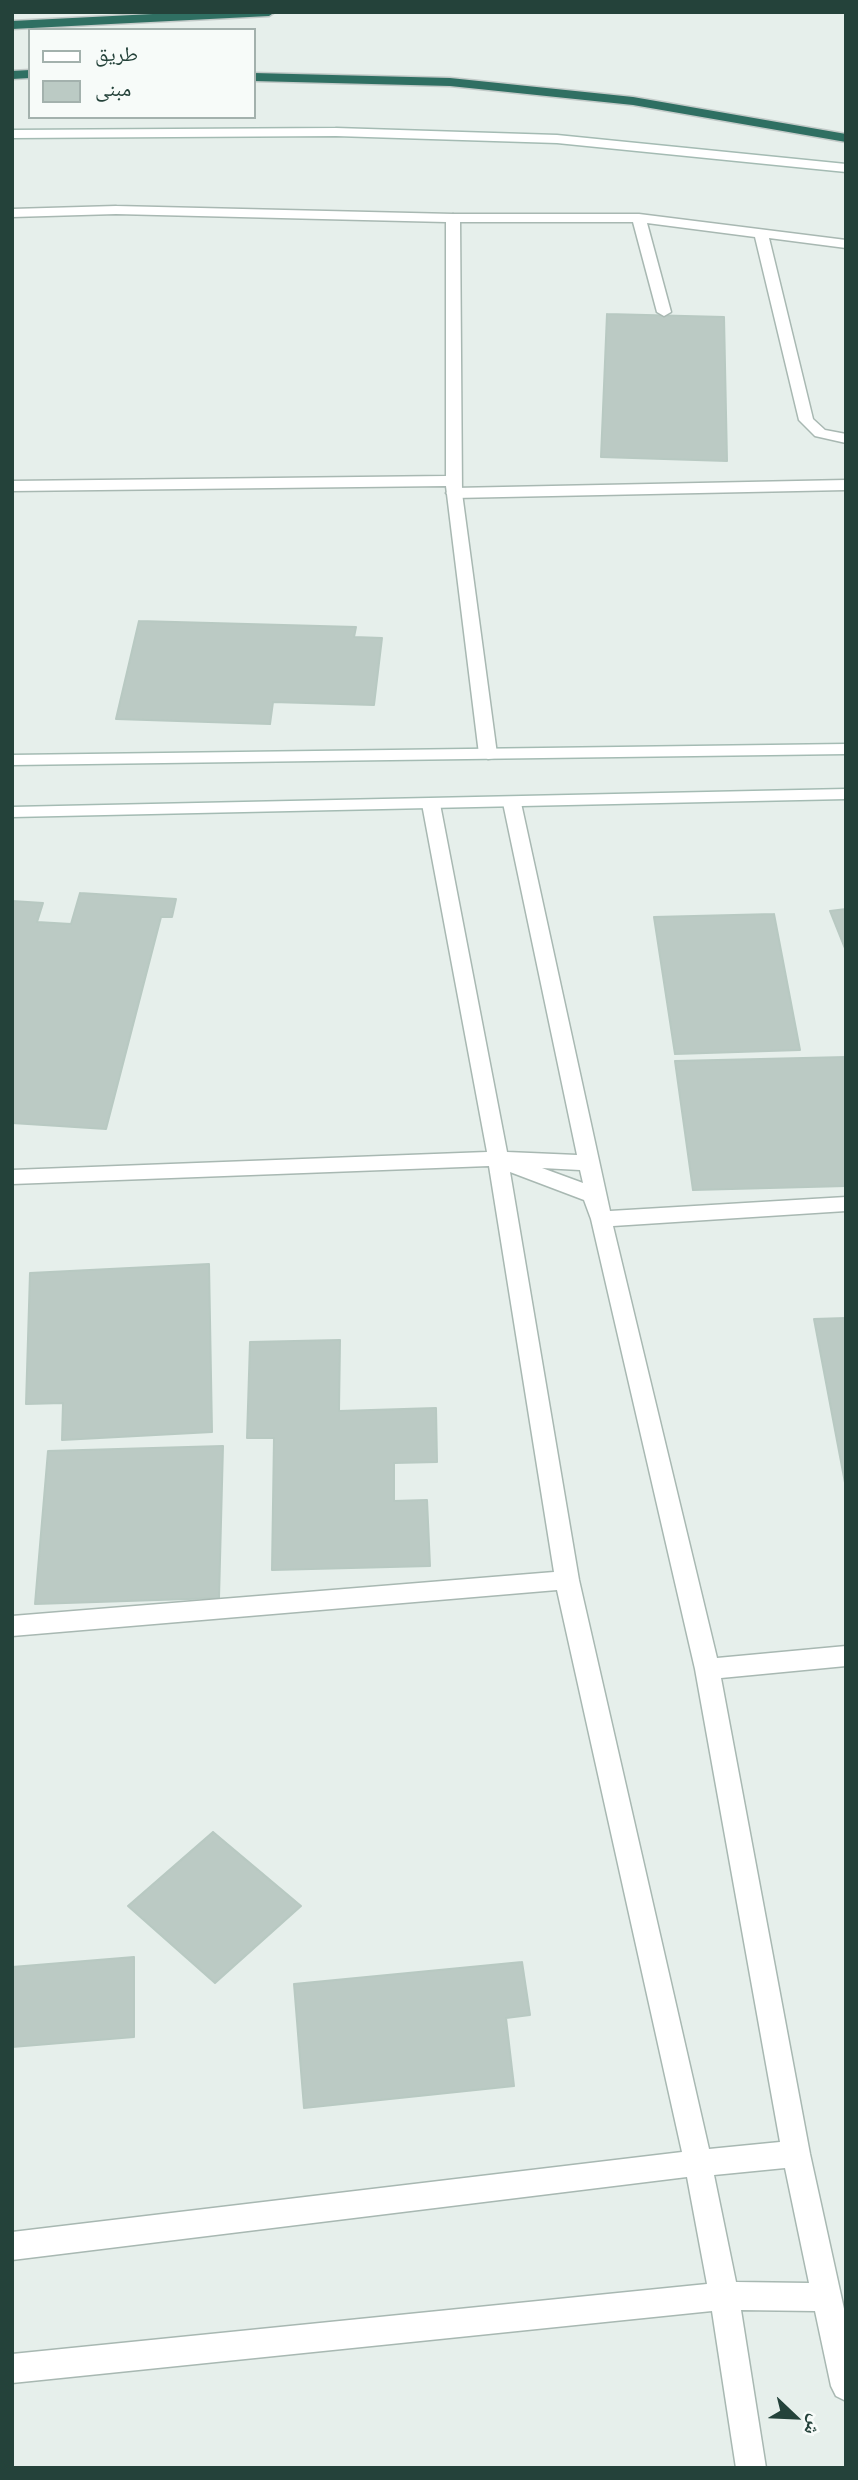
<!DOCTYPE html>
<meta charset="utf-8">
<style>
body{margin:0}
#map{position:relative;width:858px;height:2480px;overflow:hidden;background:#e6efeb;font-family:"Noto Sans","Noto Naskh Arabic",sans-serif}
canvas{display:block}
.frame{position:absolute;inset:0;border:14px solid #24423a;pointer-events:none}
.legend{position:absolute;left:28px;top:28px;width:228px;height:91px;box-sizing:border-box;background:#f7fbf9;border:2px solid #a3b1ad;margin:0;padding:9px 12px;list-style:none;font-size:21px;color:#24423a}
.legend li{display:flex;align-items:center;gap:14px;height:35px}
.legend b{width:35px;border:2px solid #a3b1ad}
.north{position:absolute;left:760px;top:2382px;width:70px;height:70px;-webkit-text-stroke:5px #f7fbf9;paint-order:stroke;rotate:113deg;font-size:19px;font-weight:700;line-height:28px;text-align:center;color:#24423a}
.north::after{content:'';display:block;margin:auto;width:24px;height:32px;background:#24423a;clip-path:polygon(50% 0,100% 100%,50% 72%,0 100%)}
</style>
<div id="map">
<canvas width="858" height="2480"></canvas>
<div class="frame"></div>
<ul class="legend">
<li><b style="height:9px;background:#fff"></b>طريق</li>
<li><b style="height:19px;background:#bbcac4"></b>مبنى</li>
</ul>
<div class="north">ش</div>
</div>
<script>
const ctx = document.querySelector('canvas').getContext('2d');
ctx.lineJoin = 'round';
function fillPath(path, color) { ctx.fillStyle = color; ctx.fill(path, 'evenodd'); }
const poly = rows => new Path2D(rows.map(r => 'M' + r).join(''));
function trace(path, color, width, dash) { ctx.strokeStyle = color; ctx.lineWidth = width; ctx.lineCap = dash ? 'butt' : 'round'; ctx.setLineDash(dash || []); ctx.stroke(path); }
const building = poly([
 [607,314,724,317,727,461,601,457,607,314],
 [139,621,356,627,354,637,382,638,374,705,273,702,270,724,116,719,139,621],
 [80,893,176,899,172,917,161,917,106,1129,12,1123,12,901,43,903,37,922,71,924,80,893],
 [846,909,846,951,830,911,846,909],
 [774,914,800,1050,675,1054,654,917,774,914],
 [846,1057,846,1186,693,1190,675,1061,846,1057],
 [209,1264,212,1432,62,1440,63,1403,26,1404,30,1273,209,1264],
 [846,1318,846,1488,814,1319,846,1318],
 [340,1340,339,1411,436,1408,437,1462,394,1463,394,1501,427,1500,430,1566,272,1570,274,1438,247,1438,250,1342,340,1340],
 [223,1446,219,1598,35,1604,48,1451,223,1446],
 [213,1832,301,1906,215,1983,128,1906,213,1832],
 [134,1957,134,2037,12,2047,12,1967,134,1957],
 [522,1962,530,2015,506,2018,514,2086,304,2108,294,1984,522,1962]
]);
fillPath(building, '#bbcac4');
trace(building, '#b8c9c2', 2);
const lane = poly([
 [639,214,846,240,846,248,769,238,813,419,825,430,846,434,846,443,815,436,799,420,755,237,647,223,671,312,664,316,657,312,633,222,453,222,446,218,453,214,639,214],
 [846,480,846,490,454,498,446,493,454,488,846,480]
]);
const street = poly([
 [116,206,453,214,460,218,462,493,497,754,494,758,488,759,479,754,446,486,12,491,12,481,446,476,446,222,116,214,12,217,12,209,116,206],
 [512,798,521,803,610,1211,846,1197,846,1211,613,1226,717,1658,846,1646,846,1666,721,1678,810,2154,846,2318,846,2401,836,2396,831,2386,815,2311,741,2310,766,2468,736,2468,712,2311,12,2383,12,2354,707,2284,687,2177,12,2260,12,2232,682,2152,557,1590,12,1636,12,1616,554,1572,489,1166,12,1184,12,1170,487,1152,422,804,431,799,440,804,507,1152,577,1155,503,803,512,798],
 [542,1168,580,1170,583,1183,542,1168],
 [510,1172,584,1200,591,1219,695,1669,780,2142,709,2149,579,1580,510,1172],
 [785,2168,809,2283,736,2282,714,2175,785,2168]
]);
const secondary = poly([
 [336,128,557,135,846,164,846,172,557,143,336,136,12,138,12,130,336,128],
 [846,744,846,754,12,765,12,755,846,744],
 [846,789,846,799,12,817,12,807,846,789]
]);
const highway = poly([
 [193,12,275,12,269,16,12,29,12,21,193,12],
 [30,70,30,78,12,79,12,71,30,70],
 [254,73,450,78,633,97,846,134,846,142,633,105,450,86,254,81,254,73]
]);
trace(lane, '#a8b8b2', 3);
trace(street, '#a8b8b2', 3);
trace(secondary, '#a4bbb3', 3);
trace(highway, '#c2cac8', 3);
fillPath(lane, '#fff');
fillPath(street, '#fff');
fillPath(secondary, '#fff');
fillPath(highway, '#2f6f62');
</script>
